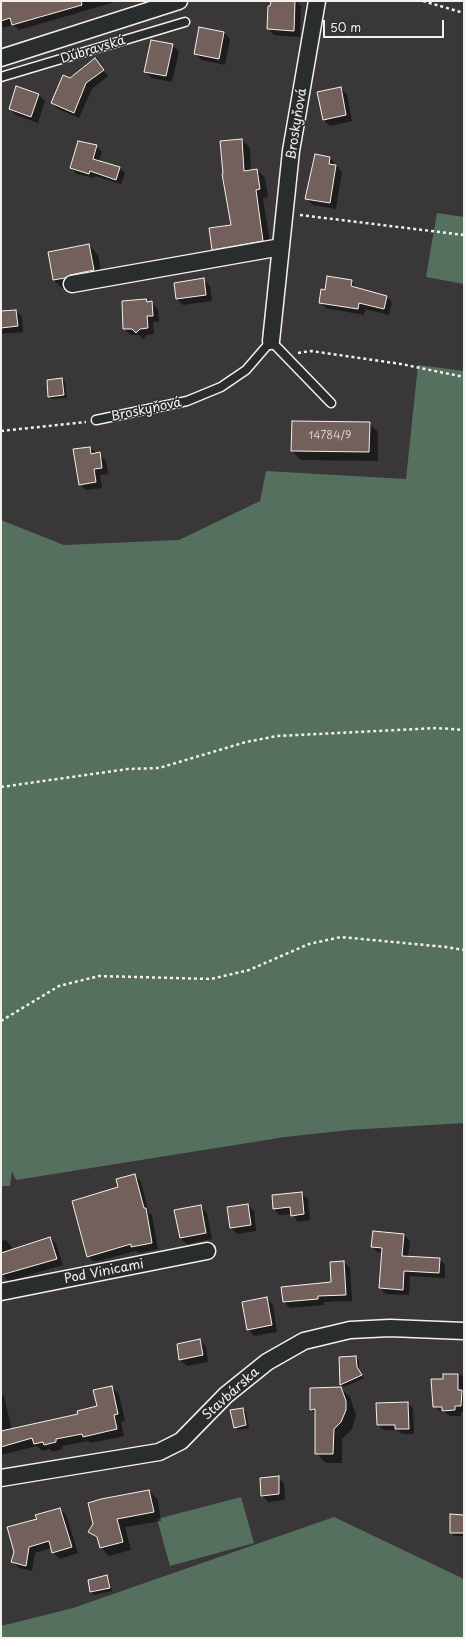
<!DOCTYPE html>
<meta charset="utf-8">
<style>
body{margin:0}
#map{position:relative;width:465px;height:1639px;overflow:hidden;background:#393737;font-family:"Playpen Sans",sans-serif}
canvas{display:block}
.frame{position:absolute;inset:0;border:2px solid #f4f1e8;pointer-events:none}
.scale{position:absolute;left:323px;top:20px;width:121px;height:18px;box-sizing:border-box;border:2px solid #f4f1e8;border-top:0;padding-left:5px;font-size:12px;line-height:14px;white-space:nowrap;color:#f4f1e8;-webkit-text-stroke:3px #2a2d2e;paint-order:stroke}
</style>
<div id="map">
<canvas width="465" height="1639"></canvas>
<div class="frame"></div>
<div class="scale">50 m</div>
</div>
<script>
const ctx = document.querySelector('canvas').getContext('2d');
ctx.lineJoin = 'round';
function fillPath(path, color) { ctx.fillStyle = color; ctx.fill(path, 'evenodd'); }
const poly = rows => new Path2D(rows.map(r => 'M' + r).join(''));
function trace(path, color, width, dash) { ctx.strokeStyle = color; ctx.lineWidth = width; ctx.lineCap = dash ? 'butt' : 'round'; ctx.setLineDash(dash || []); ctx.stroke(path); }
function label(font, color, halo, rows, align = 'center') {
  ctx.font = font + ' "Playpen Sans",sans-serif'; ctx.lineWidth = 3; ctx.setLineDash([]); ctx.textBaseline = 'middle'; ctx.strokeStyle = halo; ctx.fillStyle = color; for (const [text, x, y, turn = 0] of rows) {
    ctx.save(); ctx.translate(x, y); ctx.rotate((+turn || 0) * Math.PI / 180); ctx.textAlign = isNaN(turn) ? turn : align; if (halo) ctx.strokeText(text, 0, 0); ctx.fillText(text, 0, 0); ctx.restore();
  }
}
fillPath(poly([
 [437,213,464,217,464,284,426,277],
 [418,365,464,371,464,1123,349,1130,285,1137,16,1180,12,1171,10,1186,1,1186,1,520,64,545,179,540,260,501,266,471,406,479],
 [241,1497,254,1543,170,1566,157,1519],
 [334,1517,464,1579,464,1638,1,1638,1,1626,73,1608]
]), '#55705f');
fillPath(poly([
 [1,1,118,1,19,30,13,25,1,28],
 [272,1,296,1,301,6,300,37,274,35,268,29,269,7,271,7],
 [200,29,224,33,230,39,225,65,202,60,195,54],
 [172,45,179,51,172,82,152,78,145,72],
 [100,65,108,76,92,89,79,118,58,109,52,103,70,79],
 [340,88,347,94,352,121,330,126,324,120,318,93],
 [39,95,45,101,38,123,16,115,10,109],
 [242,140,250,148,251,171,257,170,265,178,268,197,263,198,271,248,221,257,213,249,232,226],
 [96,146,102,152,99,161,120,168,125,173,121,184,95,176,95,178,77,174,71,168],
 [330,158,342,172,336,209,313,205,307,199],
 [89,245,98,255,103,280,63,289,54,280,49,253],
 [203,280,210,286,212,301,183,305,177,299,175,284],
 [351,281,357,288,386,296,392,302,389,315,365,309,364,315,326,308,320,302,325,291],
 [146,300,148,303,152,303,158,309,159,322,153,322,154,334,147,335,143,339,139,335,131,335,124,329,123,302],
 [16,311,22,317,23,332,1,334,1,312],
 [62,379,65,382,67,398,52,399,49,396],
 [369,423,378,432,378,461,301,460,292,451],
 [90,448,106,460,108,474,100,475,102,488,86,490,80,484],
 [135,1176,141,1182,149,1213,152,1215,158,1249,139,1253,136,1251,94,1262,88,1256,119,1188],
 [301,1193,308,1199,310,1220,298,1222,292,1214,280,1215,274,1209,273,1196],
 [248,1205,254,1211,256,1231,237,1234,231,1227],
 [200,1206,207,1213,212,1239,187,1244,180,1238],
 [404,1235,410,1241,408,1257,440,1259,445,1265,445,1278,410,1276,409,1295,386,1294,380,1288,382,1253,378,1252,372,1247],
 [50,1238,56,1244,63,1265,19,1278,20,1284,11,1286,3,1275,1,1275,1,1241,6,1240,12,1247,13,1250],
 [344,1262,350,1268,352,1301,324,1302,324,1305,290,1308,284,1302,332,1283],
 [266,1298,273,1305,277,1332,254,1336,248,1329],
 [200,1340,206,1347,208,1362,187,1366,180,1360],
 [356,1357,359,1360,359,1371,364,1378,344,1387,341,1385],
 [444,1375,461,1375,464,1378,464,1412,461,1412,461,1416,450,1416,446,1413,441,1412,434,1406,444,1380],
 [111,1387,119,1394,125,1421,121,1422,124,1436,91,1443,88,1441,62,1446,63,1449,52,1452,50,1449,42,1451,37,1446,1,1455,1,1393,4,1396,12,1430,79,1415,98,1407],
 [341,1388,350,1397,356,1415,352,1429,342,1439,342,1463,326,1463,316,1453,316,1414,311,1409],
 [408,1403,413,1409,414,1434,402,1434,397,1430,383,1430,378,1424],
 [243,1409,246,1412,249,1428,238,1430,235,1427],
 [278,1477,284,1483,285,1500,268,1502,262,1495],
 [149,1491,158,1500,161,1521,125,1527,131,1550,109,1556,101,1548,99,1541,90,1532],
 [60,1509,66,1515,78,1553,60,1559,53,1553,52,1548,35,1553,32,1571,19,1568,13,1562,38,1519],
 [464,1516,464,1536,454,1536,451,1533],
 [106,1576,109,1579,112,1591,94,1595,91,1592,89,1581]
]), '#0007');
const building = poly([
 [1,1,81,1,82,5,12,25,10,18,1,21,1,1],
 [271,1,295,1,294,31,267,29,268,6,270,6,271,1],
 [199,27,224,32,219,59,194,54,199,27],
 [151,40,173,44,166,76,144,72,151,40],
 [95,58,104,70,86,83,74,113,51,103,63,75,70,78,95,58],
 [16,86,39,94,31,117,9,109,16,86],
 [341,87,346,115,323,120,317,92,341,87],
 [242,139,244,171,257,169,260,189,256,190,263,241,212,250,209,228,231,225,222,174,223,174,220,141,242,139],
 [78,141,97,145,93,159,120,167,116,180,90,171,89,174,70,168,78,141],
 [315,154,330,157,329,164,336,165,330,203,305,199,315,154],
 [89,244,94,270,70,275,65,278,53,280,48,252,89,244],
 [327,276,352,280,351,286,387,296,384,309,359,303,358,309,319,303,321,289,325,290,327,276],
 [204,278,206,295,176,299,174,283,204,278],
 [146,299,147,302,152,301,153,316,147,316,148,328,140,329,136,333,132,329,123,329,122,301,146,299],
 [16,310,18,326,1,328,1,311,16,310],
 [62,378,64,395,48,397,47,380,62,378],
 [292,421,370,422,369,452,291,451,292,421],
 [90,447,91,454,100,452,102,468,94,469,96,482,79,485,73,449,90,447],
 [135,1174,144,1208,146,1208,152,1243,131,1247,131,1244,87,1257,72,1201,118,1187,116,1179,135,1174],
 [302,1192,304,1214,291,1216,290,1207,273,1209,272,1195,302,1192],
 [248,1204,251,1225,230,1228,227,1207,248,1204],
 [201,1205,206,1233,180,1238,174,1210,201,1205],
 [373,1231,404,1234,402,1256,440,1258,439,1273,404,1271,403,1290,379,1288,382,1248,371,1247,373,1231],
 [50,1237,57,1259,1,1275,1,1253,50,1237],
 [344,1261,346,1295,318,1296,318,1299,283,1302,281,1287,331,1282,330,1262,344,1261],
 [267,1297,272,1325,247,1330,242,1302,267,1297],
 [200,1339,203,1355,179,1360,177,1344,200,1339],
 [356,1356,357,1367,362,1375,340,1385,339,1357,356,1356],
 [443,1374,458,1374,458,1390,462,1390,461,1406,455,1406,455,1410,442,1411,442,1407,433,1407,431,1379,443,1379,443,1374],
 [112,1386,118,1414,114,1415,117,1429,83,1437,82,1434,56,1439,56,1442,44,1445,43,1442,34,1444,32,1438,1,1447,1,1431,78,1414,77,1411,97,1406,93,1390,112,1386],
 [341,1387,346,1401,346,1410,341,1422,334,1429,333,1454,315,1454,315,1409,310,1410,310,1388,341,1387],
 [408,1402,409,1429,395,1429,395,1425,377,1425,376,1403,408,1402],
 [243,1408,246,1425,234,1428,230,1410,243,1408],
 [279,1476,279,1494,261,1496,260,1478,279,1476],
 [149,1490,154,1512,117,1519,123,1542,100,1548,97,1537,88,1532,93,1524,88,1503,101,1499,149,1490],
 [60,1508,72,1547,52,1553,49,1541,29,1547,26,1566,11,1562,14,1552,7,1527,37,1519,35,1515,60,1508],
 [450,1514,464,1515,464,1533,450,1533,450,1514],
 [107,1575,110,1588,90,1592,88,1580,107,1575]
]);
fillPath(building, '#73605c');
trace(building, '#f4f1e8', 1);
const service = poly([
 [1,77,185,22],
 [96,420,187,401,221,387,246,370,271,341,331,403]
]);
const minor = poly([
 [1,58,179,1],
 [72,284,281,247],
 [271,341,291,151,317,1],
 [1,1292,207,1251],
 [1,1478,159,1452,181,1441,226,1395,267,1362,304,1341,350,1330,390,1328,464,1331]
]);
trace(service, '#f4f1e8', 11);
trace(minor, '#f4f1e8', 19);
trace(poly([
 [423,1,464,13],
 [300,215,464,235],
 [298,353,311,351,401,364,464,377],
 [1,431,86,422],
 [1,787,128,769,159,768,246,742,277,736,437,728,464,730],
 [1,1021,59,986,99,976,211,979,249,970,309,944,341,937,446,947,464,950]
]), '#f4f1e8', 2.5, [3, 3]);
trace(service, '#2a2d2e', 8);
trace(minor, '#2a2d2e', 16);
label('11px', '#d4cdc5', null, [
 ["14784/9",330,436]
]);
label('13px', '#f4f1e8', '#2a2d2e', [
 ["Dúbravská",93,50,-17],
 ["Broskyňová",297,124,-81],
 ["Broskyňová",146,410,-12],
 ["Pod Vinicami",104,1272,-11],
 ["Stavbárska",231,1394,-42]
]);
</script>
